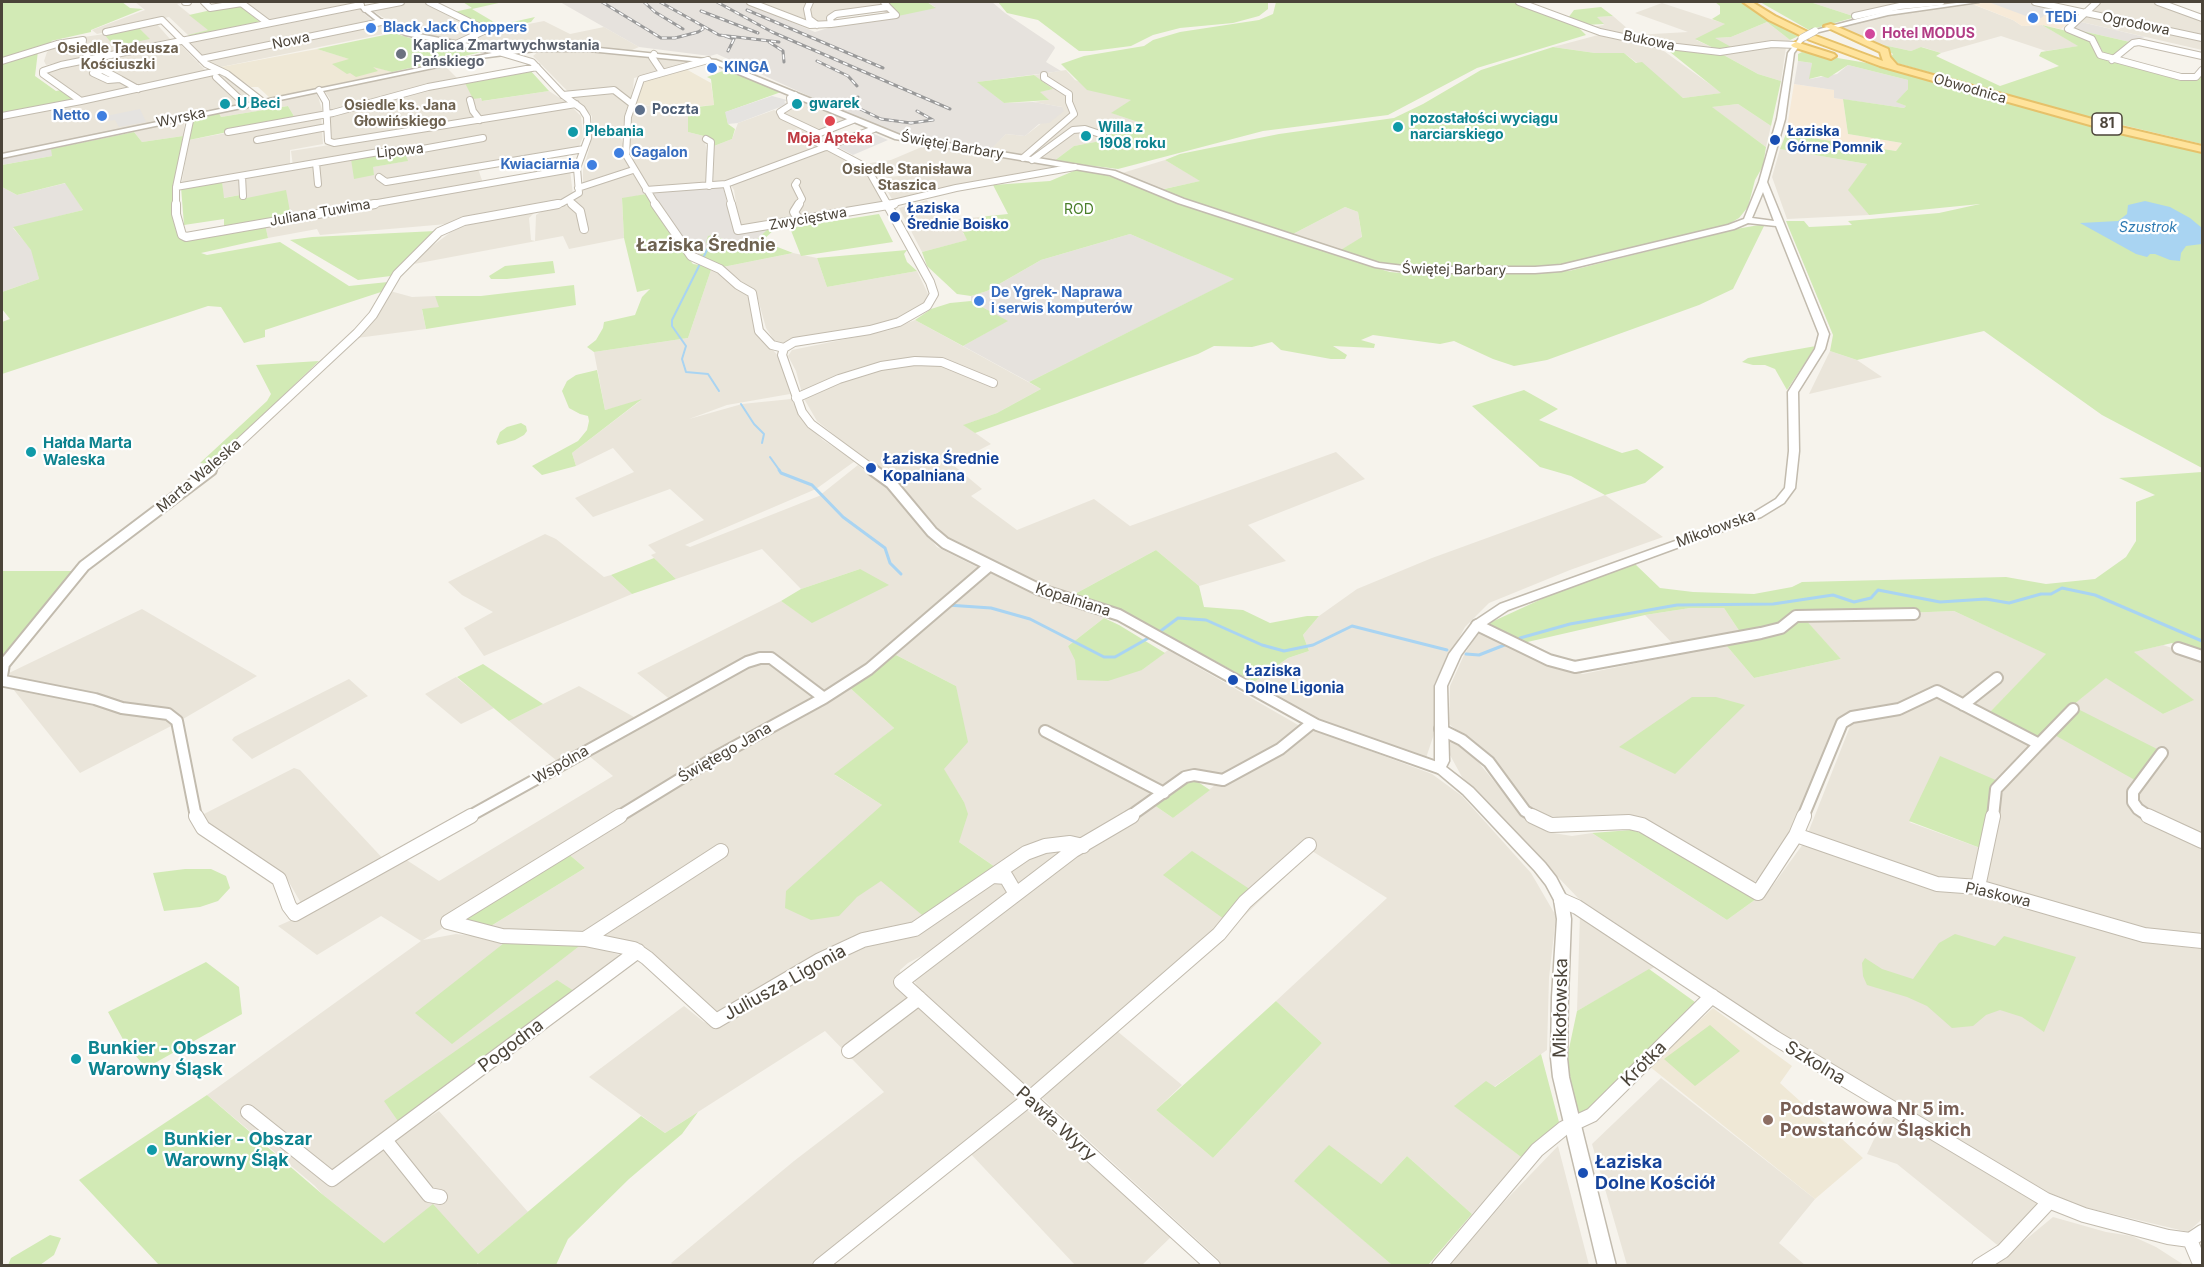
<!DOCTYPE html>
<meta charset="utf-8">
<style>
body{margin:0}
#map{position:relative;width:2204px;height:1267px;overflow:hidden;background:#f6f3ec;font-family:Inter,sans-serif}
canvas{display:block}
.frame{position:absolute;inset:0;border:3px solid #4b4439;pointer-events:none}
</style>
<div id="map">
<canvas width="2204" height="1267"></canvas>
<div class="frame"></div>
</div>
<script>
const ctx = document.querySelector('canvas').getContext('2d');
ctx.lineJoin = 'round';
function fillPath(path, color) { ctx.fillStyle = color; ctx.fill(path, 'evenodd'); }
const poly = rows => new Path2D(rows.map(r => 'M' + r).join(''));
function trace(path, color, width, dash) { ctx.strokeStyle = color; ctx.lineWidth = width; ctx.lineCap = dash ? 'butt' : 'round'; ctx.setLineDash(dash || []); ctx.stroke(path); }
function label(font, color, halo, rows, align = 'center') {
  ctx.font = font + ' Inter,sans-serif'; ctx.lineWidth = 4.5; ctx.setLineDash([]); ctx.textBaseline = 'middle'; ctx.strokeStyle = halo; ctx.fillStyle = color; for (const [text, x, y, turn = 0] of rows) {
    ctx.save(); ctx.translate(x, y); ctx.rotate((+turn || 0) * Math.PI / 180); ctx.textAlign = isNaN(turn) ? turn : align; if (halo) ctx.strokeText(text, 0, 0); ctx.fillText(text, 0, 0); ctx.restore();
  }
}
fillPath(poly([
 [135,2,186,2,177,4,209,30,188,35,169,17,97,34,92,30,145,10],
 [243,2,351,2,355,6,270,22],
 [406,2,426,2,483,30,456,41,419,35,401,29,370,9],
 [776,2,881,2,885,6,834,13,828,22,805,24,757,4],
 [1810,2,1961,2,1897,9,1856,17],
 [2101,2,2156,2,2202,19,2202,37,2089,12],
 [1662,3,1726,24,1696,40,1723,52,1714,38,1731,37,1767,22,1790,40,1786,47,1781,81,1758,74,1720,53,1662,45,1590,27,1604,25,1596,17,1613,16,1635,35,1688,32,1635,13],
 [1972,4,2013,20,2022,26,2042,25,2079,46,2046,51,2001,36,1941,53,1922,47,1911,51,1865,41,1838,27,1912,11],
 [357,7,375,23,205,58,189,41],
 [2084,14,2202,40,2202,50,2077,21],
 [544,21,570,34,604,27,639,47,630,51,546,46,509,50,463,43,487,32],
 [155,22,170,39,46,65,44,61,47,52,57,45,84,37,104,34,149,39,137,26],
 [379,24,393,32,216,68,206,59],
 [1602,34,1657,46,1722,93,1683,98,1624,53,1595,53,1553,47],
 [178,42,207,72,135,89,217,73,224,75,258,101,2,154,2,115,85,99,45,72,49,69],
 [580,50,700,61,634,78,633,90,625,114,621,138,633,171,583,187,583,170,590,146,592,116,533,56,539,51],
 [446,67,459,80,331,112,330,99,324,90],
 [1066,70,1075,80,1132,100,1112,113,1138,122,1095,142,1074,146,1054,161,988,151,1006,134,1025,136,1062,107,1033,102,1048,100,1039,92,1052,89,1034,75],
 [464,81,483,101,549,91,569,104,332,141,329,115],
 [317,93,323,113,295,118,288,106,221,117,219,113],
 [796,99,848,121,796,140,809,140,823,147,713,185,714,146,732,139,738,123,774,110,782,114],
 [679,104,679,108,688,108,688,132,704,136,708,159,707,185,649,189,634,166,629,147,628,135,634,106],
 [1738,104,1771,126,1766,147,1711,107],
 [566,108,574,109,581,116,583,137,578,149,477,166,483,183,291,217,242,199,240,195,223,198,222,181,181,187,189,140,321,115,323,144,290,150,290,169,351,159,374,175,372,167,407,161,403,147,293,166,291,151],
 [185,120,183,136,142,142,134,132],
 [924,146,1053,166,1056,170,893,201,880,178,945,171,943,166,878,175,869,166,870,163,891,160],
 [827,149,861,166,887,205,801,219,797,210,803,198,794,190,798,200,795,220,740,227,734,190,730,184],
 [1780,149,1867,164,1849,190,1869,215,1787,219,1772,177],
 [1165,160,1201,181,1159,190,1119,174],
 [570,170,573,195,565,200,447,224,320,235,317,229,268,238,265,224],
 [632,172,646,194,622,199,624,238,569,249,563,236,414,264,428,249,451,232,461,227,490,219,536,211,529,218,531,240,535,241,536,215,544,210,568,205,577,211,580,232,587,230,580,205,574,201,582,195,582,189],
 [927,200,938,221,979,217,985,228,963,233,968,240,922,252,899,208],
 [1345,207,1358,212,1362,238,1339,251,1291,235],
 [793,253,817,258,827,287,917,271,928,294,924,303,914,311,884,324,777,345,766,328,756,292,723,267],
 [712,267,753,297,759,335,782,360,790,394,727,405,689,419,742,404,791,399,805,423,823,440,855,461,816,489,685,545,690,547,819,496,858,465,886,487,937,547,981,569,878,660,826,696,760,655,672,701,637,673,781,601,812,622,860,569,801,589,762,549,676,579,651,555,656,553,648,545,704,520,670,489,593,517,575,498,634,472,613,448,576,466,572,453,640,401,605,410,594,352,688,338],
 [390,291,412,297,435,296,440,307,422,310,426,329,357,338],
 [915,320,1041,389,997,413,964,425,991,444,952,464,982,489,971,496,1017,530,1094,499,1130,526,1336,452,1365,479,1248,525,1286,561,1199,586,1156,550,1073,595,1039,584,951,543,911,497,817,421,803,397,796,371,788,356,792,350,890,330],
 [1830,351,1857,360,1882,377,1809,394],
 [1605,495,1663,537,1570,570,1489,603,1465,627,1434,684,1434,734,1425,761,1338,729,1254,682,1288,658,1309,651,1303,635,1319,616,1357,589,1432,558],
 [545,534,556,539,604,577,611,575,632,594,484,656,464,628,493,612,462,595,448,582],
 [990,571,1028,591,1104,618,1068,646,1142,670,1168,650,1305,729,1309,728,1432,774,1462,796,1531,873,1556,916,1549,978,1547,1050,1494,1087,1455,1105,1521,1157,1472,1214,1407,1156,1381,1184,1294,1180,1392,1265,1222,1265,1218,1259,1041,1097,1027,1110,1172,1236,1142,1265,1075,1265,969,1152,860,1225,812,1265,673,1265,671,1263,794,1161,884,1092,825,1031,665,1133,589,1077,684,1006,704,1022,718,1027,846,950,918,931,998,877,1011,893,946,943,908,963,900,970,898,983,922,995,913,979,1055,868,1154,805,1173,818,1215,785,1235,775,1221,780,1185,771,1164,793,1020,884,959,842,964,802,943,769,956,686,896,655],
 [1312,851,1387,898,1276,1001,1322,1043,1213,1158,1156,1110,1182,1085,1117,1031,1197,961],
 [1690,608,1724,608,1742,635,1675,646,1645,615],
 [142,609,257,676,183,719,167,708,117,703,98,693,12,677,9,673],
 [1954,611,2047,654,1988,714,1931,688,1892,706,1841,717,1794,835,1761,879,1753,882,1739,877,1627,818,1563,818,1535,814,1483,751,1449,724,1450,686,1464,655,1479,632,1543,660,1583,674,1726,645,1754,678,1841,659,1802,617],
 [2163,645,2202,658,2202,906,2200,939,2160,935,1986,887,2001,797,2011,770,1998,781,1909,822,1983,849,1977,886,1948,884,1806,838,1851,724,1900,714,1940,696,2027,742,2031,749,2072,706,2106,677,2163,714,2193,700,2133,652],
 [769,661,821,699,423,940,456,934,508,940,551,966,582,944,634,959,405,1132,439,1111,528,1212,478,1254,384,1243,322,1194,315,1186,207,1095,421,941,381,916,317,955,278,926,314,910,405,859,439,881,613,776,588,755,751,663],
 [456,677,494,708,461,724,425,694],
 [349,679,368,696,252,759,232,740,234,737],
 [9,684,160,714,175,724,80,773],
 [579,686,641,721,563,766,509,721],
 [849,687,894,728,835,775,882,805,927,919,842,943,719,1016,637,944,486,929,585,868,565,851,722,757],
 [1449,740,1469,751,1522,815,1547,832,1572,836,1592,833,1727,920,1771,888,1803,844,2158,944,2202,949,2202,1216,2200,1221,2188,1232,2067,1203,2032,1188,1841,1074,1578,898,1462,777,1450,755],
 [294,768,300,770,388,864,305,910,286,877,208,823,202,815],
 [1580,915,1658,965,1577,1011],
 [1661,1078,1815,1199,1779,1243,1805,1265,1627,1265,1592,1144],
 [1887,1112,2040,1202,2001,1248,1897,1164,1867,1154],
 [1558,1146,1589,1265,1450,1265,1503,1203],
 [2053,1217,2106,1232,2132,1236,2156,1247,2184,1265,1995,1265]
]), '#eae5da');
fillPath(poly([
 [1992,2,2026,2,2079,13,2061,29,2042,25,2022,26,2013,20,1973,4],
 [1794,84,1834,90,1834,98,1843,99,1848,134,1902,143,1896,151,1786,134]
]), '#f7ead8');
fillPath(poly([
 [560,2,744,2,815,32,851,21,935,7,927,2,992,2,1005,13,1054,46,1055,48,1046,62,1061,71,978,82,1004,103,1033,102,1062,107,1064,111,1049,123,1039,124,1025,136,1006,134,992,148,980,149,902,136,824,103,717,54,710,56,639,47],
 [2077,21,2145,37,2130,42,2069,28],
 [1798,61,1812,63,1810,79,1837,74,1848,65,1908,80,1908,89,1897,102,1906,106,1904,108,1834,98,1834,90,1794,84],
 [52,148,52,156,2,165,2,158],
 [66,183,83,210,13,228,32,250,39,279,2,292,2,187,17,195],
 [723,187,735,231,772,225,750,246,719,238,709,238,708,245,704,253,692,255,651,191],
 [1130,234,1235,279,1029,382,963,346,1007,321,971,301,971,296,987,291,1041,260]
]), '#e6e2dd');
fillPath(poly([
 [317,49,392,72,270,98,258,87,251,87,235,76,216,68],
 [684,68,711,83,714,105,679,108,679,104,634,106,643,79],
 [1713,1008,1792,1066,1780,1083,1863,1158,1815,1199,1649,1066]
]), '#efe8d6');
fillPath(poly([
 [2,2,122,2,130,8,143,9,91,30,91,32,51,41,54,44,2,60],
 [463,2,503,2,472,9,499,25,535,17,531,22,491,31,454,12,472,8],
 [885,2,927,2,936,8,898,16],
 [998,2,1268,2,1268,9,1259,16,1233,23,1180,28,1153,35,1131,46,1092,51,1079,51,1038,20,1007,13],
 [1276,2,1513,2,1575,24,1586,35,1477,68,1388,115,1263,131,1118,169,1054,161,1074,146,1095,142,1138,122,1111,113,1131,100,1087,90,1061,64,1084,56,1144,46,1153,40,1180,32,1259,20,1273,14],
 [1715,2,1744,2,1801,35,1790,40,1767,22,1731,37,1715,38,1733,48,1720,51,1695,39,1725,24,1712,19,1720,14,1720,6],
 [1760,2,1810,2,1856,17,1809,30],
 [238,4,261,23,191,37,188,35,208,30,189,15],
 [1601,7,1613,16,1597,17,1604,24,1585,25,1568,18,1574,10],
 [2042,25,2071,32,2088,39,2097,55,2193,79,2202,71,2202,144,2072,113,1893,62,1890,58,1893,54,1888,51,1865,41,1911,51,1921,47,1941,53,1936,56,2000,86,2059,66,2039,56,2041,52,2078,46],
 [137,26,150,39,114,46,104,34],
 [2069,28,2130,42,2114,56,2104,54,2095,38],
 [394,33,419,41,482,52,392,72,373,67,378,71,356,77,350,73,347,74,332,64,349,59,317,49],
 [1553,47,1595,53,1624,53,1636,63,1642,62,1683,98,1721,93,1665,48,1720,53,1758,74,1781,81,1771,126,1738,104,1712,107,1766,147,1763,166,1755,180,1748,207,1739,218,1729,224,1563,265,1506,269,1391,267,1339,251,1362,237,1358,212,1345,207,1291,235,1160,190,1200,181,1165,160,1180,154,1279,134,1394,118,1423,104,1481,70],
 [38,51,35,76,56,91,61,90,77,101,2,115,2,61],
 [1802,52,1873,64,2108,130,2202,151,2202,468,2102,415,1984,331,1857,360,1830,351,1833,335,1786,221,1804,221,1809,227,1852,225,1848,221,1939,213,1980,204,1869,215,1848,190,1867,164,1780,149,1786,134,1896,151,1902,143,1848,134,1843,99,1904,108,1906,106,1896,102,1908,89,1908,80,1848,65,1828,78,1821,76,1809,79,1812,63,1798,61,1798,54],
 [529,69,549,91,482,101,481,98,473,99,464,81],
 [728,69,781,92,726,112,728,124,735,129,732,139,714,146,714,141,708,137,688,132,688,108,714,105,711,79,707,77],
 [1034,75,1053,89,1040,92,1049,100,1004,103,977,82],
 [288,106,295,118,189,140,194,118,219,113,221,117],
 [134,132,142,142,183,136,174,187,181,234,265,224,268,238,201,253,207,255,280,242,349,286,388,282,381,292,265,330,265,337,244,343,221,307,208,306,2,374,2,322,10,319,2,309,2,292,39,279,31,250,13,227,83,210,65,183,17,195,2,187,2,165,52,156,51,149],
 [394,151,405,153,408,161,373,167,374,175,354,179,351,159],
 [1076,170,1099,173,1124,181,1168,200,1356,262,1390,272,1422,275,1569,271,1736,229,1765,224,1733,289,1699,305,1547,360,1514,366,1493,359,1454,341,1440,344,1373,335,1361,340,1375,344,1374,348,1333,346,1347,355,1345,359,1331,359,1281,350,1272,342,1252,347,1214,346,1198,354,975,433,963,425,997,413,1041,389,1029,382,1234,279,1130,234,1041,260,987,291,971,296,957,294,927,266,922,252,967,240,963,232,985,228,979,217,1008,214,993,185,1050,181],
 [222,181,224,198,240,195,242,199,286,190,291,217,224,229,224,219,184,225,181,187],
 [646,194,670,234,693,264,712,267,688,338,594,352,587,347,596,340,603,328,604,322,635,315,642,297,650,289,637,292,624,238,622,198],
 [879,214,893,242,801,256,790,228],
 [772,225,777,227,762,241,793,253,723,267,694,256,704,253,708,245,706,242,708,236,717,234,719,238,750,246],
 [436,231,391,276,358,280,290,240,312,237],
 [907,250,904,254,907,262,917,271,827,287,817,258],
 [553,261,555,273,507,279,491,279,489,276,505,266],
 [574,285,576,305,426,329,422,309,439,307,435,296,481,296],
 [971,301,1008,321,963,346,915,320,931,309,950,303],
 [1816,346,1787,390,1775,369,1765,365,1753,365,1742,362,1748,358],
 [319,361,212,464,200,463,267,401,271,394,256,365],
 [597,370,605,410,642,399,572,453,576,466,542,475,532,466,578,441,587,430,589,421,588,416,580,414,569,408,562,391,567,381,576,375],
 [1524,390,1558,409,1539,420,1622,453,1637,449,1664,467,1645,483,1605,495,1571,476,1540,467,1472,406],
 [521,423,526,426,527,431,524,435,515,440,498,445,496,442,500,432,507,427],
 [2202,472,2202,653,2172,643,2134,652,2194,700,2163,714,2106,678,2072,706,2165,753,2142,784,2051,733,2042,741,1988,714,2046,654,1954,611,1803,617,1841,659,1754,678,1726,645,1742,635,1724,608,1690,608,1645,615,1523,643,1485,625,1546,597,1635,564,1660,588,1693,592,1754,594,1792,587,1802,582,2006,577,2046,584,2095,579,2126,557,2136,541,2136,502,2155,495,2119,478],
 [1156,550,1199,586,1204,607,1243,610,1270,623,1307,616,1319,616,1303,635,1309,651,1288,658,1254,682,1118,609,1073,595],
 [654,558,676,579,632,594,611,575],
 [860,569,889,585,812,623,781,601,801,589],
 [2,571,73,571,2,659],
 [1104,618,1119,625,1165,653,1142,670,1108,681,1077,680,1075,660,1068,646],
 [896,655,956,686,968,742,944,769,964,802,968,814,959,842,998,869,927,919,881,881,857,897,839,916,811,920,785,908,786,891,882,805,834,774,894,728,849,687],
 [483,664,543,704,509,721,457,677],
 [1692,697,1716,697,1745,705,1675,774,1619,747],
 [1940,756,1998,781,1983,849,1909,821],
 [1192,778,1210,790,1173,818,1154,805],
 [1631,830,1648,835,1756,899,1727,920,1592,833],
 [565,851,585,868,486,929,456,921],
 [1192,851,1251,890,1224,919,1163,875],
 [185,869,211,869,226,876,230,888,218,901,200,907,164,911,153,873],
 [1955,934,1995,946,2004,936,2076,957,2044,1032,2022,1017,2000,1010,1986,1015,1973,1026,1952,1028,1927,1006,1907,997,1867,985,1863,976,1862,963,1865,958,1882,969,1913,979,1939,943],
 [508,940,582,944,452,1044,415,1013],
 [206,962,239,987,242,1014,146,1068,125,1043,108,1012],
 [1649,969,1695,1002,1582,1115,1575,1110,1567,1058,1577,1011],
 [557,980,577,993,400,1124,384,1101],
 [1276,1001,1322,1043,1213,1158,1156,1110],
 [1710,1025,1740,1051,1695,1086,1664,1059],
 [1541,1054,1559,1122,1521,1157,1454,1106,1486,1081,1495,1087],
 [207,1095,322,1194,384,1243,433,1204,478,1254,641,1116,665,1133,698,1112,682,1134,629,1179,568,1239,556,1265,479,1266,478,1263,475,1266,159,1265,79,1180],
 [1329,1145,1381,1184,1407,1156,1472,1214,1428,1265,1392,1265,1294,1181],
 [50,1235,61,1238,54,1255,40,1265,8,1265,11,1258]
]), '#d2eab5');
fillPath(poly([
 [1998,2,2026,2,2053,9,2041,18,2026,16,1991,3],
 [772,96,787,100,784,102,788,104,738,123,728,124,725,112],
 [140,109,146,122,119,127,115,120,99,122,96,118],
 [872,133,888,140,853,155,836,146]
]), '#e5e3e0');
fillPath(poly([
 [2145,201,2170,207,2190,218,2202,228,2202,244,2186,246,2181,253,2180,261,2170,260,2155,254,2150,254,2147,257,2136,254,2080,223,2118,221,2127,214,2128,205]
]), '#a9d4f2');
trace(poly([
 [712,240,672,320,672,326,686,346,682,359,686,372,708,374,719,391],
 [741,404,754,424,764,434,762,443],
 [770,457,780,471]
]), '#a9d4f2', 2);
trace(poly([
 [779,470,781,473,812,485,843,517,885,548,890,563,901,574],
 [947,605,991,608,1030,619,1104,657,1115,657,1152,636],
 [1158,633,1178,618,1206,620,1262,645,1284,651,1313,645,1352,626,1447,650],
 [1520,638,1570,624,1677,605,1773,604,1833,595,1854,602,1871,598,1878,590,1940,602,1986,599,2009,603,2041,594,2051,594,2062,588,2095,595,2202,641],
 [1466,654,1479,655,1507,644]
]), '#a9d4f2', 3);
const minorFar3 = poly([
 [185,2,188,2],
 [204,2,210,8,242,3],
 [240,2,268,23],
 [429,2,486,30,456,44],
 [750,2,810,25,831,24,830,18,836,14,888,7,884,2],
 [810,2,807,9,809,19,817,25],
 [1519,2,1600,32,1660,45,1720,52,1772,44,1796,45],
 [2035,2,2202,38],
 [2097,2,2068,29,2092,39,2100,55,2181,77,2196,77,2202,70],
 [2158,2,2202,18],
 [365,9,401,2],
 [1855,16,1900,6,1941,2],
 [831,24,896,15,888,7],
 [106,32,162,20,206,64,227,74,263,102],
 [502,53,532,62,563,95,582,109,587,117,588,138,577,168,579,193,562,203,550,205],
 [654,54,652,57,662,72],
 [201,59,381,22],
 [2112,60,2133,43,2139,42,2202,56],
 [2,61,57,44,83,40,82,47,89,59],
 [103,70,120,79,108,80,93,73,103,70],
 [218,71,81,101,43,74,43,71,61,65,361,5],
 [216,77,246,105],
 [120,79,138,89],
 [319,90,326,102,328,141,334,143,576,104],
 [563,95,614,90,632,104],
 [795,95,790,98,791,105,780,112,782,116,818,133],
 [470,100,473,111,480,120],
 [2,116,81,101],
 [228,132,333,113,428,87,537,67],
 [706,139,711,142,709,186],
 [257,140,327,127],
 [826,147,812,140,815,135,853,120],
 [828,147,862,165,870,173,888,205],
 [1023,158,1074,114,1069,102,1069,94,1044,78,1044,75],
 [1032,160,1073,130,1085,129,1103,135],
 [316,163,318,184],
 [242,176,243,196],
 [379,177,386,182,584,149],
 [797,182,795,185,802,199,798,205],
 [726,184,732,205],
 [176,187,379,152,406,152,483,138],
 [578,188,633,170],
 [646,190,726,184,874,129],
 [569,201,574,205],
 [176,205,176,187,191,116],
 [366,205,577,168],
 [656,205,626,155,628,117,641,79,708,60],
 [885,205,956,188,1075,167]
]);
const minorFar2 = poly([
 [176,204,176,214,182,235,186,237,375,204],
 [572,204,580,211,584,229],
 [655,204,691,256,720,269,738,285,752,293,759,331,772,345,784,348],
 [731,204,738,230,894,204],
 [799,220,794,212,799,204],
 [784,348,782,355,802,412,811,424,875,471],
 [784,348,794,342,870,330,899,322,927,306,934,294,930,282,887,204],
 [796,398,839,379,881,366,915,361,942,362,993,383],
 [209,471,357,333,373,315,397,274,439,232,464,221,558,204]
]);
const minorFar1 = poly([
 [873,470,891,483,932,532,945,543,1038,589,1119,615,1317,725,1439,768],
 [1477,625,1549,660,1575,667,1761,633,1781,628,1796,616,1914,614],
 [2178,648,2202,656],
 [2,676,4,664,84,566,211,470],
 [2,678,4,681,95,699,122,708,168,714,177,721,196,817],
 [1963,705,1997,678],
 [1440,729,1462,740,1489,762,1525,811,1535,817],
 [1045,731,1164,793],
 [2039,744,2073,709],
 [468,817,747,662,760,658,771,658,824,698],
 [618,817,716,757,824,698,869,669,989,566],
 [1129,817,1185,777,1194,775,1223,780,1280,749,1312,723],
 [1803,817,1842,723,1852,717,1899,709,1937,691,2039,744,1996,789,1993,817],
 [2150,817,2138,809,2133,802,2133,792,2162,753]
]);
const minor = poly([
 [196,816,203,828,279,879,289,906,295,914,471,816],
 [1132,816,1074,850,901,982,1213,1266],
 [1532,816,1551,825,1629,822,1642,825,1758,893,1796,835,1804,816],
 [2148,816,2202,841],
 [1796,835,1937,884,1978,887,2144,935,2202,941],
 [993,876,1006,877,1016,894],
 [1978,887,1993,816],
 [1561,900,1577,907,1775,1038,2046,1200,2084,1215,2168,1237,2190,1240,2202,1232],
 [448,922,502,936,585,939,634,949,647,958,716,1021,820,960,863,940,915,929,1026,853,1045,846,1070,843,1083,846],
 [448,922,620,816],
 [585,939,721,851],
 [849,1051,919,998],
 [248,1112,332,1179,638,951],
 [385,1140,429,1195,440,1197],
 [2190,1240,2201,1266],
 [820,1266,1029,1099,1219,934,1245,902,1309,845],
 [1439,1266,1537,1150,1564,1128,1592,1115,1712,996],
 [1979,1266,2003,1251,2049,1202]
]);
const tertiary = poly([
 [353,2,359,2,383,21,409,32,495,49,498,52,535,47,589,47,716,60,900,135,1115,171,1184,199,1379,263,1412,267,1535,267,1561,265,1728,225,1744,219,1759,182,1777,119,1788,53,1800,37,1804,37,1805,38,1794,53,1785,119,1767,182,1829,334,1825,349,1798,392,1799,451,1795,488,1784,503,1761,517,1508,610,1481,628,1461,655,1447,686,1449,761,1446,767,1473,788,1545,863,1556,877,1568,900,1571,919,1568,997,1567,1058,1569,1077,1616,1266,1598,1266,1553,1077,1551,1058,1552,997,1557,919,1554,900,1546,885,1535,871,1463,794,1432,768,1435,761,1435,686,1449,654,1473,622,1500,604,1753,513,1776,499,1785,488,1789,451,1788,392,1815,349,1819,334,1776,226,1748,223,1734,229,1561,271,1535,273,1412,273,1375,267,1178,203,1110,175,895,139,712,63,589,51,535,51,481,58,2,158,2,154,492,53,405,35,379,23,353,2],
 [1763,192,1774,221,1752,218,1763,192],
 [1965,2,1979,2,1888,15,1815,33,1812,31,1888,11,1965,2]
]);
const primary = poly([
 [1743,2,1752,2,1775,16,1816,36,1883,61,1880,52,1824,26,1831,24,1888,49,1890,57,1897,65,2121,127,2202,146,2202,152,2115,132,1880,66,1810,40,1769,20,1743,2],
 [1796,42,1834,54,1836,56,1831,59,1793,47,1791,45,1796,42]
]);
trace(minorFar3, '#c2bbae', 8);
trace(minorFar2, '#c2bbae', 10);
trace(minorFar1, '#c2bbae', 14);
trace(minor, '#c2bbae', 16);
trace(tertiary, '#c2bbae', 3);
trace(primary, '#e6c16a', 4);
trace(minorFar3, '#fff', 6);
trace(minorFar2, '#fff', 8);
trace(minorFar1, '#fff', 10);
trace(minor, '#fff', 14);
fillPath(tertiary, '#fff');
fillPath(primary, '#ffe39c');
const rail = poly([
 [602,2,661,38,675,38,698,32,703,29,702,26],
 [644,2,655,12,683,29],
 [660,2,719,35,779,42],
 [717,2,772,32,950,109],
 [747,10,883,68],
 [701,11,758,33],
 [725,36,734,39,728,51],
 [769,42,783,51,784,62],
 [817,61,848,76,857,86],
 [858,97,852,101,856,107,881,119,911,123,933,120,917,111]
]);
trace(rail, '#9a9a9a', 3);
trace(rail, '#fff', 1.5, [5]);
const tertiaryBridge = poly([
 [1802,38,1815,31]
]);
trace(tertiaryBridge, '#c2bbae', 8, []);
trace(tertiaryBridge, '#fff', 7);
for (const [x, y, r, color] of [
 [2033,18,6,"#3f7fe0"],
 [371,28,6,"#3f7fe0"],
 [1870,34,6,"#d1479c"],
 [401,54,6,"#6b7280"],
 [712,68,6,"#3f7fe0"],
 [225,104,6,"#0f9aa8"],
 [797,104,6,"#0f9aa8"],
 [640,110,6,"#5c6f8a"],
 [102,116,6,"#3f7fe0"],
 [830,121,6,"#e0444e"],
 [1398,127,6,"#0f9aa8"],
 [573,132,6,"#0f9aa8"],
 [1086,136,6,"#0f9aa8"],
 [1775,140,6,"#1a4fb4"],
 [619,153,6,"#3f7fe0"],
 [592,165,6,"#3f7fe0"],
 [895,217,6,"#1a4fb4"],
 [979,301,6,"#3f7fe0"],
 [31,452,6,"#0f9aa8"],
 [871,468,6,"#1a4fb4"],
 [1233,680,6,"#1a4fb4"],
 [76,1059,6,"#0f9aa8"],
 [1768,1120,6,"#8d6e63"],
 [152,1150,6,"#0f9aa8"],
 [1583,1173,6,"#1a4fb4"]
]) { const dot = new Path2D(); dot.arc(x, y, r, 0, 2 * Math.PI); ctx.fillStyle = color; ctx.fill(dot); trace(dot, '#fff', 2); }
label('bold 14px', '#366cbe', '#fff', [
 ["TEDi",2045,18],
 ["Black Jack Choppers",383,28],
 ["KINGA",724,68],
 ["Netto",90,116,"right"],
 ["Gagalon",631,153],
 ["Kwiaciarnia",580,165,"right"],
 ["De Ygrek- Naprawa",991,293],
 ["i serwis komputerów",991,309]
], 'left');
label('14px', '#4b4439', '#fff', [
 ["Ogrodowa",2136,24,12],
 ["Nowa",291,41,-12],
 ["Bukowa",1649,41,12],
 ["Obwodnica",1970,89,16],
 ["Wyrska",181,118,-12],
 ["Świętej Barbary",952,146,10],
 ["Lipowa",400,151,-6],
 ["Juliana Tuwima",320,213,-10],
 ["Zwycięstwa",808,219,-10],
 ["Świętej Barbary",1454,270,1]
]);
label('bold 14px', '#b23c85', '#fff', [
 ["Hotel MODUS",1882,34]
], 'left');
label('bold 14px', '#5b616d', '#fff', [
 ["Kaplica Zmartwychwstania",413,46],
 ["Pańskiego",413,62]
], 'left');
label('bold 14px', '#6e6250', '#fff', [
 ["Osiedle Tadeusza",118,49],
 ["Kościuszki",118,65],
 ["Osiedle ks. Jana",400,106],
 ["Głowińskiego",400,122],
 ["Osiedle Stanisława",907,170],
 ["Staszica",907,186]
]);
label('bold 14px', '#0d838f', '#fff', [
 ["U Beci",237,104],
 ["gwarek",809,104],
 ["pozostałości wyciągu",1410,119],
 ["narciarskiego",1410,135],
 ["Willa z",1098,128],
 ["1908 roku",1098,144],
 ["Plebania",585,132]
], 'left');
label('bold 14px', '#4e5e75', '#fff', [
 ["Poczta",652,110]
], 'left');
for (const [x, y, w] of [
 [2107,124,30]
]) { const box = new Path2D(); box.roundRect(x - w / 2, y - 11, w, 22, 4.5); ctx.fillStyle = '#fff'; ctx.fill(box); trace(box, '#4b4439', 1.5); }
label('bold 14px', '#4b4439', null, [
 ["81",2107,124]
]);
label('bold 14px', '#164399', '#fff', [
 ["Łaziska",1787,132],
 ["Górne Pomnik",1787,148],
 ["Łaziska",907,209],
 ["Średnie Boisko",907,225]
], 'left');
label('bold 14px', '#be3a42', '#fff', [
 ["Moja Apteka",830,139]
]);
label('14px', '#4a7f2a', '#fff', [
 ["ROD",1079,210]
]);
label('italic 14px', '#2e7ab2', '#fff', [
 ["Szustrok",2148,228]
]);
label('bold 15px', '#0d838f', '#fff', [
 ["Hałda Marta",43,443],
 ["Waleska",43,460]
], 'left');
label('bold 15px', '#164399', '#fff', [
 ["Łaziska Średnie",883,459],
 ["Kopalniana",883,476],
 ["Łaziska",1245,671],
 ["Dolne Ligonia",1245,688]
], 'left');
label('15px', '#4b4439', '#fff', [
 ["Marta Waleska",199,476,-40],
 ["Mikołowska",1716,529,-20],
 ["Kopalniana",1073,600,18],
 ["Świętego Jana",725,753,-30],
 ["Wspólna",561,765,-30],
 ["Piaskowa",1998,895,13]
]);
label('bold 18px', '#6e6250', '#fff', [
 ["Łaziska Średnie",706,246]
]);
label('18px', '#4b4439', '#fff', [
 ["Juliusza Ligonia",785,983,-29],
 ["Mikołowska",1561,1008,-89],
 ["Pogodna",511,1046,-37],
 ["Szkolna",1815,1063,31],
 ["Krótka",1644,1064,-45],
 ["Pawła Wyry",1056,1124,42]
]);
label('bold 18px', '#0d838f', '#fff', [
 ["Bunkier - Obszar",88,1049],
 ["Warowny Śląsk",88,1070],
 ["Bunkier - Obszar",164,1140],
 ["Warowny Śląk",164,1161]
], 'left');
label('bold 18px', '#785e54', '#fff', [
 ["Podstawowa Nr 5 im.",1780,1110],
 ["Powstańców Śląskich",1780,1131]
], 'left');
label('bold 18px', '#164399', '#fff', [
 ["Łaziska",1595,1163],
 ["Dolne Kościół",1595,1184]
], 'left');
</script>
